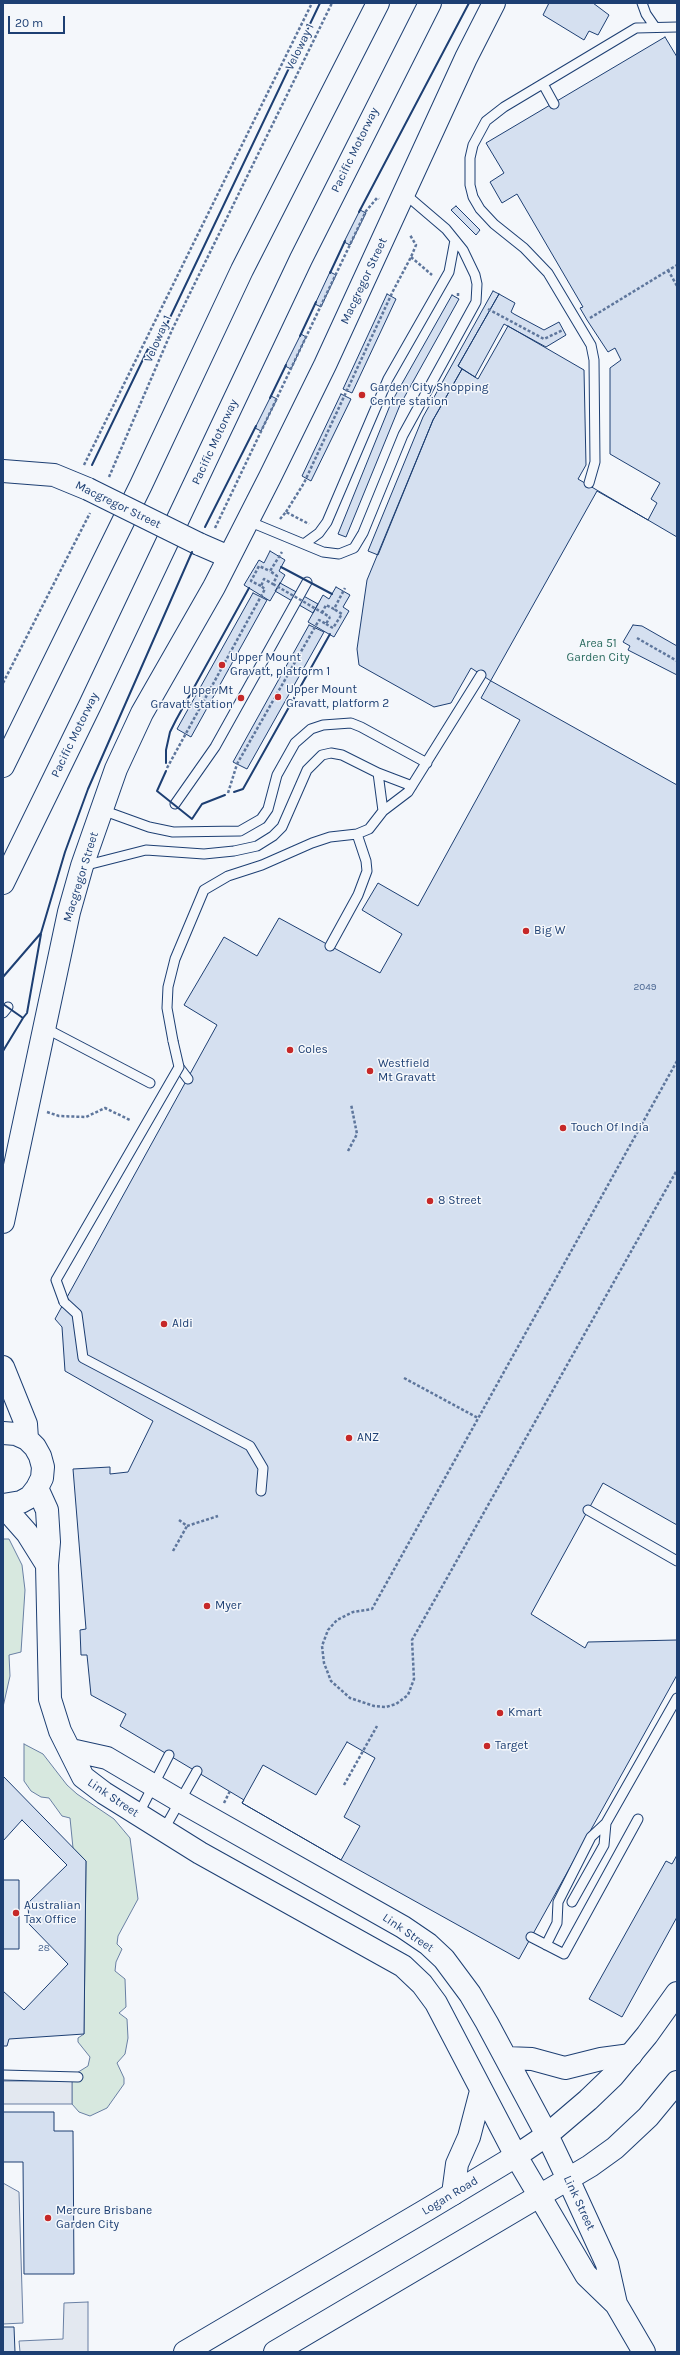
<!DOCTYPE html>
<style>
body{margin:0}
#map{position:relative;width:680px;height:2355px;overflow:hidden;background:#f4f7fb;font-family:Karla,sans-serif}
canvas{display:block}
.frame{position:absolute;inset:0;border:4px solid #1d3f73;pointer-events:none}
.scale{position:absolute;left:8px;top:16px;width:57px;height:18px;box-sizing:border-box;border:2px solid #1d3f73;border-top:0;padding-left:5px;font-size:12px;line-height:14px;white-space:nowrap;color:#1d3f73;-webkit-text-stroke:3px #f4f7fb;paint-order:stroke}
</style>
<div id="map">
<canvas width="680" height="2355"></canvas>
<div class="frame"></div>
<div class="scale">20 m</div>
</div>
<script>
const ctx = document.querySelector('canvas').getContext('2d');
ctx.lineJoin = 'round';
function fillPath(path, color) { ctx.fillStyle = color; ctx.fill(path, 'evenodd'); }
const poly = rows => new Path2D(rows.map(r => 'M' + r).join(''));
function trace(path, color, width, dash) { ctx.strokeStyle = color; ctx.lineWidth = width; ctx.lineCap = dash ? 'butt' : 'round'; ctx.setLineDash(dash || []); ctx.stroke(path); }
function label(font, color, halo, rows, align = 'center') {
  ctx.font = font + ' Karla,sans-serif'; ctx.lineWidth = 3; ctx.setLineDash([]); ctx.textBaseline = 'middle'; ctx.strokeStyle = halo; ctx.fillStyle = color; for (const [text, x, y, turn = 0] of rows) {
    ctx.save(); ctx.translate(x, y); ctx.rotate((+turn || 0) * Math.PI / 180); ctx.textAlign = isNaN(turn) ? turn : align; if (halo) ctx.strokeText(text, 0, 0); ctx.fillText(text, 0, 0); ctx.restore();
  }
}
const green = poly([
 [3,1539,9,1539,22,1565,25,1590,21,1652,9,1655,10,1676,3,1707,3,1539],
 [24,1744,43,1754,67,1785,77,1794,114,1819,130,1838,138,1899,118,1936,117,1944,122,1949,116,1962,115,1971,125,1979,126,2007,119,2013,127,2019,128,2038,125,2054,117,2063,124,2078,124,2084,107,2108,90,2116,79,2112,72,2104,72,2081,75,2074,88,2066,90,2057,78,2042,78,2038,84,2034,86,1861,73,1848,70,1818,62,1816,49,1798,41,1797,31,1791,24,1781,24,1744]
]);
fillPath(green, '#d7e8df');
trace(green, '#687fa3', 1);
const parking = poly([
 [3,2081,72,2081,72,2104,3,2104,3,2081],
 [3,2183,19,2192,23,2323,3,2324,3,2183],
 [88,2302,88,2352,20,2352,19,2341,63,2339,64,2303,88,2302]
]);
fillPath(parking, '#e3e8f0');
trace(parking, '#687fa3', 1);
const building = poly([
 [549,3,593,3,609,15,598,35,589,31,584,40,543,15,549,3],
 [665,37,677,57,677,1525,603,1483,531,1614,585,1648,588,1642,677,1640,677,1675,519,1959,341,1860,242,1803,244,1800,120,1726,126,1714,91,1695,87,1655,81,1655,80,1630,86,1629,73,1469,110,1467,110,1474,128,1472,153,1421,65,1371,62,1327,55,1319,217,1025,184,1005,224,937,257,956,279,918,380,973,402,934,362,910,378,883,418,906,520,720,481,698,597,491,648,520,657,503,651,499,660,483,610,454,610,368,621,360,615,348,608,352,587,320,580,308,583,307,517,194,502,203,490,182,504,173,486,143,665,37],
 [456,206,480,230,476,235,451,210,456,206],
 [360,210,366,213,350,245,344,242,360,210],
 [330,272,336,275,321,307,315,304,330,272],
 [493,291,499,294,458,366,462,369,433,420,378,555,368,551,423,417,493,291],
 [387,294,396,299,352,393,343,389,387,294],
 [499,294,515,303,511,312,514,314,544,330,559,322,566,335,546,347,504,324,475,377,458,366,499,294],
 [452,295,459,299,400,405,346,537,338,534,391,403,452,295],
 [508,326,584,370,586,465,578,479,677,537,677,785,491,681,471,668,451,703,434,707,359,665,357,649,367,580,433,420,462,369,478,379,508,326],
 [301,334,306,337,291,369,285,366,301,334],
 [341,394,351,399,311,481,302,476,341,394],
 [271,396,277,399,261,431,255,428,271,396],
 [270,551,285,560,279,571,285,575,270,601,244,585,259,560,264,563,270,551],
 [280,583,318,604,313,613,275,591,280,583],
 [336,587,350,595,343,607,349,611,334,637,308,622,323,595,329,599,336,587],
 [253,593,267,600,191,737,177,729,253,593],
 [309,625,324,632,247,769,233,762,309,625],
 [633,625,642,626,677,646,677,675,628,650,630,646,623,642,633,625],
 [347,1742,375,1758,344,1817,360,1826,341,1860,242,1803,263,1765,316,1795,347,1742],
 [3,1776,86,1861,84,2034,9,2039,7,2046,3,2046,3,1776],
 [22,1820,67,1865,28,1903,29,1924,68,1964,24,2010,3,1991,3,1841,22,1820],
 [677,1855,677,1917,622,2017,589,1999,666,1861,672,1864,677,1855],
 [3,1880,19,1880,19,1949,3,1949,3,1880],
 [3,2112,54,2112,54,2131,73,2131,74,2274,24,2274,23,2162,3,2162,3,2112],
 [3,2327,14,2327,15,2352,3,2352,3,2327]
]);
fillPath(building, '#d5e0f0');
trace(building, '#1d3f73', 1);
const lane = poly([
 [642,3,646,14,655,27],
 [543,84,554,104],
 [589,483,595,462,594,360,591,345,548,273,524,248,494,224,480,209,473,197,470,185,470,158,473,145,486,121,504,107,636,28,677,27],
 [248,521,323,552,339,554,354,548,363,533,403,435,476,302,477,284,475,275,463,250,446,229,405,194],
 [304,544,319,533,327,522,388,379,449,272,455,240],
 [378,773,412,786],
 [175,804,215,747,307,582],
 [102,810,149,827,173,832,240,831,261,819,268,809,277,775,295,743,311,729,323,725,351,723,361,727,427,763],
 [83,866,146,850,204,854,234,851,257,846,273,836,282,827,307,770,322,755,331,753,342,755,378,773,383,811],
 [330,946,358,895,367,871,366,861,357,834],
 [3,1013,8,1007],
 [45,1028,150,1083],
 [173,1041,167,1008,168,987,175,959,204,890,228,876,262,865,312,843,330,837,357,834,369,829,383,811,408,792,481,675],
 [179,1067,188,1079],
 [64,1302,77,1314,83,1358,250,1446,263,1468,261,1491],
 [588,1510,677,1561],
 [138,1815,169,1755],
 [163,1831,197,1771],
 [572,1902,604,1845,606,1823],
 [531,1937,564,1954,638,1819],
 [546,1945,557,1923,558,1902,591,1837,606,1823,677,1698],
 [3,2075,78,2077]
]);
const secondary = poly([
 [3,471,54,475,88,489],
 [199,544,229,557],
 [3,1222,69,912,82,866,116,769,142,713,214,587,270,477,325,365,466,58,494,3],
 [3,1367,26,1424,27,1439],
 [3,1433,16,1434,27,1439,35,1447,40,1456,43,1467,42,1478,37,1488,30,1497,21,1502,3,1505],
 [37,1488,47,1510,49,1542,47,1565,50,1699,60,1731,83,1777,104,1793,200,1853,403,1966,422,1984,436,2003,516,2156],
 [10,1505,12,1516,27,1533,47,1565],
 [71,1750,107,1758,180,1801,403,1927,428,1944,444,1959,470,1994,487,2023,547,2135],
 [506,2058,532,2059,565,2068,601,2059,631,2055],
 [568,2179,607,2264,616,2304,644,2352],
 [453,2194,457,2164,469,2137,481,2091],
 [539,2195,586,2275,616,2304]
]);
const primary = poly([
 [547,2135,568,2179],
 [516,2156,539,2195],
 [185,2352,428,2209,516,2156,547,2135,588,2100,613,2076,647,2035,677,1993],
 [275,2352,590,2166,615,2148,648,2117,677,2082]
]);
const highway = poly([
 [3,766,141,485,242,270,378,3],
 [3,883,90,705,301,259,430,3]
]);
trace(lane, '#1d3f73', 11);
trace(secondary, '#1d3f73', 24);
trace(primary, '#1d3f73', 24);
trace(highway, '#1d3f73', 24);
trace(poly([
 [411,257,432,275],
 [668,270,677,286],
 [458,296,458,291],
 [488,309,544,339,563,330],
 [590,318,677,265],
 [84,465,312,3],
 [109,477,172,330,332,3],
 [286,512,304,483,393,291,411,257,416,245,410,235],
 [280,519,286,512,309,524],
 [215,528,366,211,377,198,379,199],
 [261,586,251,581,259,566,270,571],
 [322,613,326,605,334,609,345,588],
 [326,624,333,628,342,614,334,609],
 [637,638,677,661],
 [3,683,90,513],
 [167,768,265,589,261,586,264,579,273,584,277,576,270,571,282,552],
 [228,793,237,764,319,620,326,624,330,617],
 [47,1112,59,1116,86,1117,105,1108,130,1120],
 [348,1151,357,1134,351,1104],
 [404,1378,478,1418],
 [179,1520,187,1526,218,1516],
 [173,1551,187,1526],
 [344,1785,377,1726],
 [224,1803,230,1791]
]), '#5e769c', 2.5, [3, 2]);
trace(lane, '#f4f7fb', 9);
trace(secondary, '#f4f7fb', 22);
trace(primary, '#f4f7fb', 22);
trace(highway, '#f4f7fb', 22);
const laneBridge = poly([
 [64,1302,56,1280,179,1067,173,1041]
]);
const secondaryBridge = poly([
 [88,489,199,544]
]);
trace(laneBridge, '#1d3f73', 11, []);
trace(secondaryBridge, '#1d3f73', 24, []);
trace(poly([
 [273,584,330,617],
 [677,1061,372,1609,353,1612,337,1620,328,1630,322,1646,324,1663,331,1681,350,1698,374,1706,386,1707,396,1704,408,1695,414,1679,412,1640,677,1170]
]), '#5e769c', 2.5, [3, 2]);
trace(laneBridge, '#f4f7fb', 9);
trace(secondaryBridge, '#f4f7fb', 22);
trace(poly([
 [359,212,469,3],
 [330,273,345,241],
 [300,336,316,302],
 [270,398,286,365],
 [92,465,148,349,156,347,320,3],
 [205,527,256,426],
 [281,567,332,594],
 [166,763,166,750,170,732,176,720,249,588],
 [166,771,157,791,192,819,202,804,225,795],
 [234,792,243,789,330,634],
 [3,977,41,933,65,852,88,789,192,552],
 [3,1004,23,1018,3,1051],
 [23,1018,27,1013,41,934]
]), '#1d3f73', 2);
for (const [x, y, r, color] of [
 [362,395,4,"#c62828"],
 [222,665,4,"#c62828"],
 [278,697,4,"#c62828"],
 [241,698,4,"#c62828"],
 [526,931,4,"#c62828"],
 [290,1050,4,"#c62828"],
 [370,1071,4,"#c62828"],
 [563,1128,4,"#c62828"],
 [430,1201,4,"#c62828"],
 [164,1324,4,"#c62828"],
 [349,1438,4,"#c62828"],
 [207,1606,4,"#c62828"],
 [500,1713,4,"#c62828"],
 [487,1746,4,"#c62828"],
 [16,1913,4,"#c62828"],
 [48,2218,4,"#c62828"]
]) { const dot = new Path2D(); dot.arc(x, y, r, 0, 2 * Math.PI); ctx.fillStyle = color; ctx.fill(dot); trace(dot, '#f4f7fb', 1.5); }
label('10px', '#4b6792', null, [
 ["2049",645,987],
 ["28",44,1948]
]);
label('12px', '#1d3f73', '#f4f7fb', [
 ["Veloway 1",300,47,-64],
 ["Pacific Motorway",355,150,-64],
 ["Macgregor Street",364,281,-65],
 ["Veloway 1",158,339,-66],
 ["Pacific Motorway",215,442,-65],
 ["Macgregor Street",118,505,26],
 ["Pacific Motorway",75,735,-64],
 ["Macgregor Street",81,877,-73],
 ["Link Street",113,1798,34],
 ["Link Street",408,1933,34],
 ["Logan Road",450,2196,-31],
 ["Link Street",579,2203,65]
]);
label('12px', '#1d3f73', '#f4f7fb', [
 ["Garden City Shopping",370,388],
 ["Centre station",370,402],
 ["Upper Mount",230,658],
 ["Gravatt, platform 1",230,672],
 ["Upper Mount",286,690],
 ["Gravatt, platform 2",286,704],
 ["Upper Mt",233,691,"right"],
 ["Gravatt station",233,705,"right"],
 ["Big W",534,931],
 ["Coles",298,1050],
 ["Westfield",378,1064],
 ["Mt Gravatt",378,1078],
 ["Touch Of India",571,1128],
 ["8 Street",438,1201],
 ["Aldi",172,1324],
 ["ANZ",357,1438],
 ["Myer",215,1606],
 ["Kmart",508,1713],
 ["Target",495,1746],
 ["Australian",24,1906],
 ["Tax Office",24,1920],
 ["Mercure Brisbane",56,2211],
 ["Garden City",56,2225]
], 'left');
label('12px', '#2c6c60', '#f4f7fb', [
 ["Area 51",598,644],
 ["Garden City",598,658]
]);
</script>
